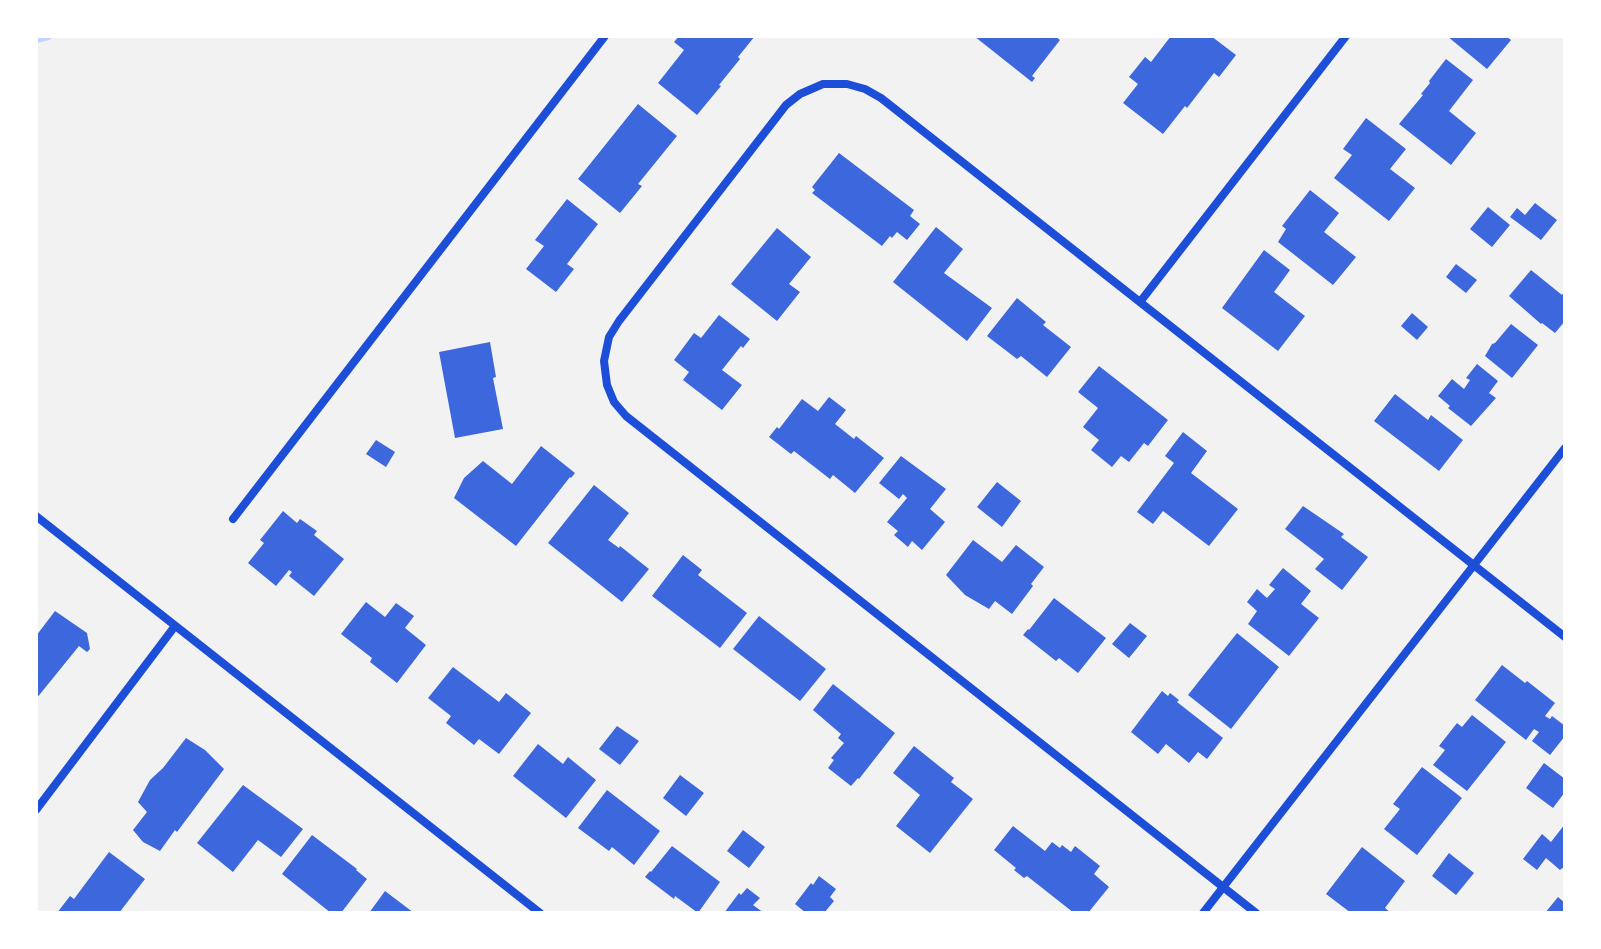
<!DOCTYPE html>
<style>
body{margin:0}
#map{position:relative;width:1601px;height:949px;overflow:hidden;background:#f2f2f2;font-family:"Fira Sans",sans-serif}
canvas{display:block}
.frame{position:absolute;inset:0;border:38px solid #fff;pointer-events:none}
</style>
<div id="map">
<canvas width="1601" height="949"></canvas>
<div class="frame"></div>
</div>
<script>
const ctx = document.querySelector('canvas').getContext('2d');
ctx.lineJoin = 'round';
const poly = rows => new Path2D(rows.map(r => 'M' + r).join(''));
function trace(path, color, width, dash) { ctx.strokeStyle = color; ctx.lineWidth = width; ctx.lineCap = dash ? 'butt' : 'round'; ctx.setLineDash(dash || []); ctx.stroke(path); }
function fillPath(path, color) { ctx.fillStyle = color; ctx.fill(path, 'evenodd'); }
trace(poly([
 [36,39,48,36]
]), '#bfd3fe', 8);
fillPath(poly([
 [679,36,755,36,738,57,740,59,719,85,721,86,697,115,658,83,684,50,674,42],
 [974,36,1055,36,1060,40,1032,76,1035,78,1032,82],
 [1171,36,1211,36,1236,55,1219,77,1214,73,1187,108,1185,106,1163,134,1123,103,1138,84,1129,77,1145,57,1151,62],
 [1447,36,1506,36,1511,40,1487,69],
 [1446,59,1473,80,1449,111,1476,133,1451,165,1399,124,1423,95,1421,94,1430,83,1429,81],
 [638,104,677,136,638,184,642,186,620,213,578,179],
 [1366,118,1406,149,1390,169,1415,188,1389,221,1334,178,1352,155,1343,149],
 [839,153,914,210,910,216,920,224,907,240,897,232,892,238,890,236,882,246,812,193,815,190,812,187],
 [1310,190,1339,213,1324,232,1356,257,1333,285,1278,242,1286,229,1282,226],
 [567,199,598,224,567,264,574,269,556,292,526,269,544,246,535,240],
 [1535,203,1557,220,1541,240,1510,217,1517,208,1525,215],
 [1488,207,1510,225,1492,247,1470,229],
 [936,227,963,249,944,273,992,308,967,341,893,282],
 [777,228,811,257,789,284,800,292,777,321,731,284],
 [1264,250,1290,270,1274,292,1305,316,1278,351,1222,308],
 [1456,264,1477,280,1466,293,1446,277],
 [1531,270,1562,295,1565,290,1565,321,1555,333,1542,323,1541,324,1509,296],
 [1017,298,1046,322,1043,325,1071,347,1047,377,1021,356,1017,359,987,336],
 [1412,313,1428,327,1417,340,1401,326],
 [719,315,750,339,743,348,741,346,722,370,742,385,722,410,683,380,689,372,674,360,694,333,701,338],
 [1511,324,1538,345,1512,378,1485,356,1492,344,1495,343],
 [490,342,496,377,493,378,503,429,455,438,439,352],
 [1477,364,1498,381,1489,393,1496,398,1471,426,1448,408,1450,406,1438,396,1452,379,1464,389,1470,380,1466,378],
 [1099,366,1168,420,1148,446,1144,443,1129,462,1121,456,1112,467,1091,450,1099,440,1083,427,1098,408,1078,392],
 [1395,394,1428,420,1431,415,1463,440,1439,471,1374,421],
 [829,397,846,410,835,424,854,439,856,436,884,458,855,493,833,475,830,479,794,451,791,454,769,437,777,427,779,429,802,399,818,411],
 [1183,432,1207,451,1191,473,1238,509,1209,546,1163,511,1153,524,1137,512,1174,463,1165,456],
 [376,440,395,452,386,467,366,454],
 [541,446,575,473,571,478,570,477,516,546,454,498,464,478,483,461,512,484],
 [901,456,946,489,930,509,945,522,922,550,912,541,908,547,894,535,898,531,887,522,907,498,903,494,899,499,879,483],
 [997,482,1021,501,1002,527,977,507],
 [594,485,629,513,608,540,619,548,620,546,649,569,622,602,548,543],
 [1303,506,1344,534,1341,537,1368,557,1342,590,1315,569,1324,559,1285,529],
 [283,511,297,523,300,519,317,531,314,535,344,559,314,596,289,576,292,572,289,570,276,586,248,563,264,543,260,540],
 [973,540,1002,562,1016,545,1044,567,1031,584,1033,586,1012,614,995,601,989,609,965,595,946,575],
 [683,555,702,570,698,575,747,613,720,648,652,596],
 [1283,568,1311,591,1301,604,1319,618,1289,656,1248,624,1257,611,1247,602,1257,589,1267,598,1275,589,1269,585],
 [1054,598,1106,638,1078,673,1059,658,1056,661,1023,635,1028,629,1029,630],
 [366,602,385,617,396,603,414,616,405,628,426,645,397,683,370,662,372,658,341,634],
 [55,611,87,633,90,649,87,652,79,646,36,699,36,636],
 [759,616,826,669,800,701,733,649],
 [1130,623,1147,636,1129,658,1112,644],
 [1237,633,1279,667,1231,729,1188,695],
 [1502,665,1525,683,1527,681,1555,703,1545,716,1550,719,1552,716,1565,726,1565,736,1550,755,1532,741,1539,732,1534,729,1526,740,1475,700],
 [453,667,499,702,506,693,531,713,499,754,479,739,474,745,446,723,451,716,428,698],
 [833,684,895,733,859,779,858,778,851,786,828,768,834,760,831,758,844,743,838,738,841,734,813,710],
 [1162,691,1168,696,1170,693,1179,700,1177,702,1223,738,1207,759,1198,752,1189,763,1166,744,1158,754,1131,732],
 [1472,715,1506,742,1467,791,1433,765,1445,750,1439,746,1457,723,1462,727],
 [617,726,639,741,620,765,599,749],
 [186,738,205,750,224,769,177,832,175,830,160,851,143,842,133,830,147,812,138,802,150,780,163,768],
 [538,744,563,764,568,757,596,780,566,818,513,776],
 [914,746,954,778,951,782,973,799,930,853,896,826,920,795,893,773],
 [1544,763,1565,779,1565,792,1553,808,1526,788],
 [1422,767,1462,798,1417,855,1384,829,1400,809,1393,804],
 [680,775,704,793,686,816,663,798],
 [243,785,303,829,281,857,258,840,233,872,197,843],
 [607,790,660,831,634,865,612,847,609,851,578,828],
 [1565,824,1565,870,1562,868,1560,870,1546,858,1537,870,1523,859,1542,834,1551,842],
 [1013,826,1045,851,1052,842,1060,848,1062,845,1071,852,1075,846,1100,866,1094,874,1109,887,1088,913,1074,913,1027,876,1024,878,1014,870,1016,868,994,850],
 [743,830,765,847,749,868,727,851],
 [312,835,357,869,356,870,367,879,341,913,331,913,282,874],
 [672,846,720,882,698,913,675,896,674,899,645,877,650,871,651,872],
 [1362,847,1405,881,1385,908,1391,913,1351,913,1326,894],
 [109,852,145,879,119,913,57,913,70,896,74,899],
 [1449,853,1474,873,1456,895,1432,876],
 [819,876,836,889,830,897,834,901,824,913,806,913,795,904,811,883,813,885],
 [747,888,760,898,753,905,764,913,724,913,739,893,741,895],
 [385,891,414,913,369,913],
 [1558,897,1565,903,1565,913,1545,913]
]), '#3d67dc');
trace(poly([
 [1140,302,1346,36],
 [36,516,540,913],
 [233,519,605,36],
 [36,810,175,626],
 [1203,913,1565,448],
 [1256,913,626,416,614,402,607,385,604,361,609,337,619,321,786,105,800,94,823,84,847,84,865,89,881,98,1565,637]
]), '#1d4ed8', 8);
</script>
